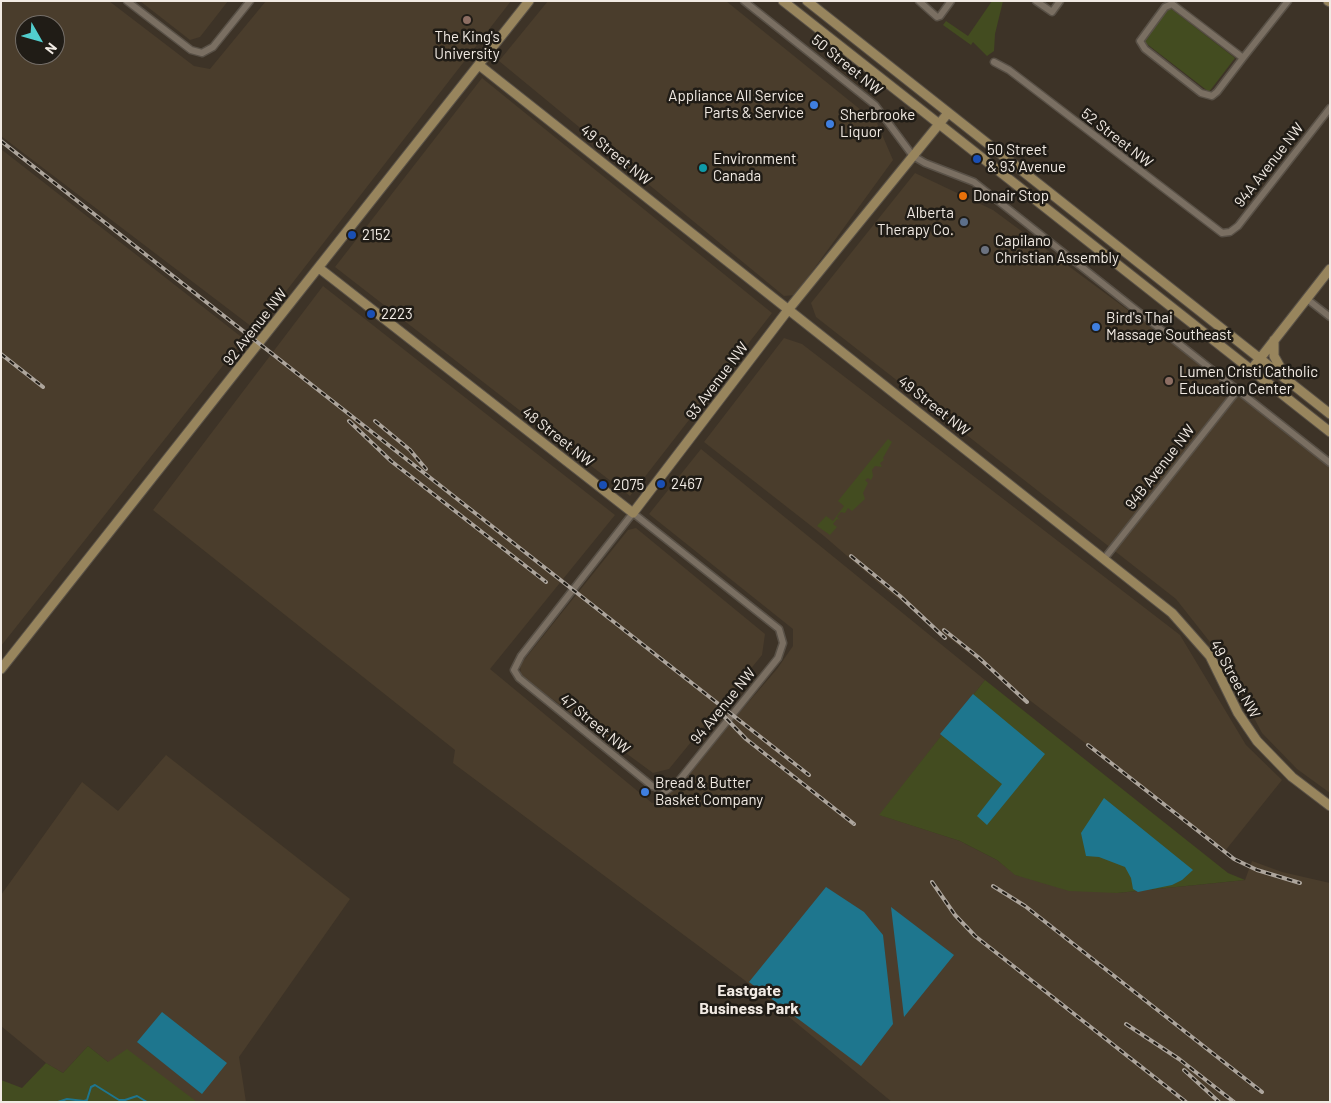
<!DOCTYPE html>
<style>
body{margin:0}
#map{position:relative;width:1331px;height:1103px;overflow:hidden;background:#3d3327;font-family:Barlow,sans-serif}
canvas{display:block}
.frame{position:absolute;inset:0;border:2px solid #f1eae3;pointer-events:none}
.north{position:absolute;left:15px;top:15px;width:50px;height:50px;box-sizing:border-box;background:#201c16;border:1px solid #746e68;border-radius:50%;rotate:128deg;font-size:14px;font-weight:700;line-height:20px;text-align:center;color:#f1eae3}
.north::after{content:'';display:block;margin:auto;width:18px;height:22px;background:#52cdcd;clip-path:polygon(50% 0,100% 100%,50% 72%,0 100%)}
</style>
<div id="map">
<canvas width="1331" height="1103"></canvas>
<div class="frame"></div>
<div class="north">N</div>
</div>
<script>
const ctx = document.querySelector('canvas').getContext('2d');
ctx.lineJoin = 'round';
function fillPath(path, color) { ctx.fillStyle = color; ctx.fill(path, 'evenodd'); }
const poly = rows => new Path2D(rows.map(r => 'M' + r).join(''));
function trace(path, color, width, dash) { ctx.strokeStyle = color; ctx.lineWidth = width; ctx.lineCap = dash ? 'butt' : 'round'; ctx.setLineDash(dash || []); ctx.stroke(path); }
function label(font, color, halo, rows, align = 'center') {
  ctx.font = font + ' Barlow,sans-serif'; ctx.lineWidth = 5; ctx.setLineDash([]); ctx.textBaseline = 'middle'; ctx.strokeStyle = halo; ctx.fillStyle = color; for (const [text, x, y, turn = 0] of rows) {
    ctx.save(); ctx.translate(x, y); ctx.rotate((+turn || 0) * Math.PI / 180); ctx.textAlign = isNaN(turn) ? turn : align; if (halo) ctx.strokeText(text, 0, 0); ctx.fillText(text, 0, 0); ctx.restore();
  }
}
fillPath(poly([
 [1,1,109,1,194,66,210,69,266,1,511,1,256,330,1,136],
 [25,25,55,25,55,55,25,55],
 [140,1,228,1,200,37,190,40],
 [548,1,726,1,877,123,893,160,795,295,784,296,499,61],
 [482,78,772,313,630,496,335,267],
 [1,149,244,339,1,646],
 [915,173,993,210,1330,460,1330,793,1297,769,1262,733,1221,656,1176,599,816,317,811,303],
 [323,286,615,515,490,669,652,803,664,800,777,669,793,646,793,629,649,514,701,449,985,680,880,815,960,841,997,860,1016,875,1117,893,1245,880,1252,861,1282,872,1330,883,1330,1102,892,1102,743,979,453,763,455,750,153,510],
 [784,338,802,344,1180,635,1246,745,1282,780,1225,851,883,587,824,536,704,442],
 [636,528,765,634,762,655,669,769,653,773,521,676,520,665,628,530],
 [166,755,350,899,239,1057,246,1102,194,1102,108,1062,88,1046,63,1073,46,1063,1,1026,1,895,82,782,118,811]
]), '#4a3d2c');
fillPath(poly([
 [992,1,1003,1,995,34,994,51,987,56,973,42,971,45,943,25,946,21,968,36],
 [1169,7,1235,58,1209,92,1143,41],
 [888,439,892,442,883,458,884,460,880,463,882,467,875,466,872,470,873,476,871,480,868,478,865,480,868,483,863,493,865,499,852,511,848,508,845,513,841,512,837,517,840,520,837,519,833,524,837,527,830,535,817,526,826,516,833,521,844,506,838,501],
 [985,680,1228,873,1245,880,1117,893,1069,891,1015,875,997,860,960,841,879,815],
 [88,1046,108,1062,127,1049,197,1102,1,1102,1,1080,22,1088,46,1063,63,1073]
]), '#434c20');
fillPath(poly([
 [973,694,1045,754,987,825,977,816,1002,784,940,734],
 [1104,798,1193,870,1182,880,1172,885,1138,892,1133,889,1131,878,1125,867,1099,857,1086,856,1081,833],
 [826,887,864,912,883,935,893,1024,861,1066,749,982],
 [891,907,954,955,904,1017],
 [162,1012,227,1063,202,1094,137,1042]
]), '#1e768e');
trace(poly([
 [58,1102,67,1099,84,1101,87,1100,91,1087,95,1085,119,1100,125,1100,137,1096,147,1102]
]), '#1e768e', 2);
const street = poly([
 [127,1,191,50,202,53,213,47,250,1],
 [744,1,875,105,913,156,925,163,974,182,1330,463],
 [919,1,937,17,940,16,951,1],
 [1036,1,1052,12,1060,1],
 [1243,58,1172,4,1165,7,1140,41,1145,49,1201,93,1212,96,1217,92,1243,58,1288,1],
 [994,62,1009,70,1222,233,1230,232,1238,226,1330,108],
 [1307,299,1330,317],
 [633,513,779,629,783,643,778,658,678,782,666,791,652,786,519,678,514,670,521,656,633,513],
 [1104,559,1237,391]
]);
const secondary = poly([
 [783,1,1330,432],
 [807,1,1330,414],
 [1328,1,1330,2],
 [479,65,1172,613,1210,656,1238,713,1257,741,1292,777,1330,806],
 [319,268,633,513,788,310,948,113],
 [1274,340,1274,356,1285,376],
 [1251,370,1330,269],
 [1,669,529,1]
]);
trace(street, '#595147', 9);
trace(secondary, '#595147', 11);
trace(street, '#7a6f62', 6);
trace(secondary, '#98855d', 9);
const rail = poly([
 [1,141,809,775],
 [1,354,43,387],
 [349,421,391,461,546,582],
 [375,421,410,450,426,469],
 [851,556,900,596,945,638],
 [944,630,978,657,1027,702],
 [719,711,746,739,854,824],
 [1088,745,1234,859,1257,870,1300,883],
 [932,882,955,915,975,936,1186,1102],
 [993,886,1025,906,1262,1092],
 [1126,1024,1179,1059,1234,1102],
 [1184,1070,1219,1102]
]);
trace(rail, '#ada59c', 4);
trace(rail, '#201c16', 2, [5.5]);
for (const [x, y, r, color] of [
 [467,20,5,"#8d6e63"],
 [814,105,5,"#3f7fe0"],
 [830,124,5,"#3f7fe0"],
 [977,159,5,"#1a4fb4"],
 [703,168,5,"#0f9aa8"],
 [963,196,5,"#e8710a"],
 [964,222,5,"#5c6f8a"],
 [352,235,5,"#1a4fb4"],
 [985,250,5,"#6b7280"],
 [371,314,5,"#1a4fb4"],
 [1096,327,5,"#3f7fe0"],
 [1169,381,5,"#8d6e63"],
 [661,484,5,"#1a4fb4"],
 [603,485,5,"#1a4fb4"],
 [645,792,5,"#3f7fe0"]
]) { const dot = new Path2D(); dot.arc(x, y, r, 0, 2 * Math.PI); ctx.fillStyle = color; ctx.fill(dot); trace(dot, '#201c16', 2); }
label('15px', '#f1eae3', '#201c16', [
 ["The King's",467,37,"center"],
 ["University",467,54,"center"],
 ["Appliance All Service",804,96,"right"],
 ["Parts & Service",804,113,"right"],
 ["Sherbrooke",840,115],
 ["Liquor",840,132],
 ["50 Street",987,150],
 ["& 93 Avenue",987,167],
 ["Environment",713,159],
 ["Canada",713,176],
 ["Donair Stop",973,196],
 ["Alberta",954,213,"right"],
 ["Therapy Co.",954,230,"right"],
 ["2152",362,235],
 ["Capilano",995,241],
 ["Christian Assembly",995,258],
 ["2223",381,314],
 ["Bird's Thai",1106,318],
 ["Massage Southeast",1106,335],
 ["Lumen Cristi Catholic",1179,372],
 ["Education Center",1179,389],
 ["2467",671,484],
 ["2075",613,485],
 ["Bread & Butter",655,783],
 ["Basket Company",655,800]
], 'left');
label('15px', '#f1eae3', '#201c16', [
 ["50 Street NW",847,65,39],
 ["52 Street NW",1117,138,38],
 ["49 Street NW",616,155,39],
 ["94A Avenue NW",1269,165,-52],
 ["92 Avenue NW",255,327,-52],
 ["93 Avenue NW",717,381,-53],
 ["49 Street NW",934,406,38],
 ["48 Street NW",558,437,38],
 ["94B Avenue NW",1160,467,-52],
 ["49 Street NW",1235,679,61],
 ["94 Avenue NW",723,706,-51],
 ["47 Street NW",595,724,39]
]);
label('bold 16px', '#f1eae3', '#201c16', [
 ["Eastgate",749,991],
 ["Business Park",749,1009]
]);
</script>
